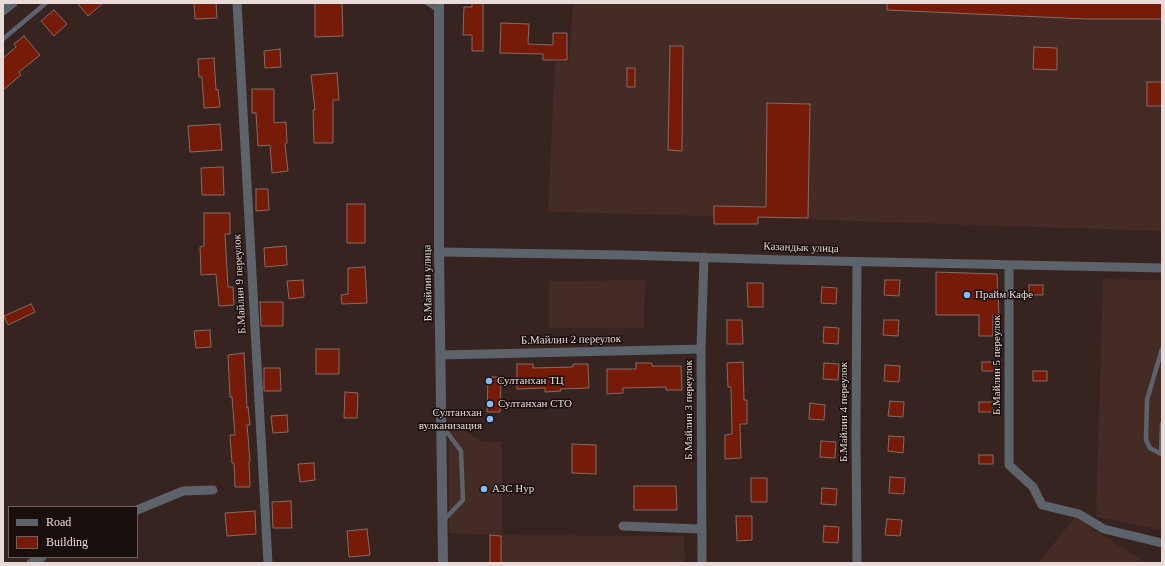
<!DOCTYPE html>
<meta charset="utf-8">
<style>
body{margin:0}
#map{position:relative;width:1165px;height:566px;overflow:hidden;background:#37231f;font-family:"Times New Roman",serif}
canvas{display:block}
.frame{position:absolute;inset:0;border:4px solid #e9dbd8;pointer-events:none}
.legend{position:absolute;left:8px;top:506px;width:130px;height:52px;box-sizing:border-box;background:#180f0d;border:1px solid #6c615e;margin:0;padding:5px 7px;list-style:none;font-size:12px;color:#e9dbd8}
.legend li{display:flex;align-items:center;gap:8px;height:20px}
.legend b{width:20px;border:1px solid #6c615e}
</style>
<div id="map">
<canvas width="1165" height="566"></canvas>
<div class="frame"></div>
<ul class="legend">
<li><b style="height:5px;background:#5c636a"></b>Road</li>
<li><b style="height:11px;background:#761b07"></b>Building</li>
</ul>
</div>
<script>
const ctx = document.querySelector('canvas').getContext('2d');
ctx.lineJoin = 'round';
function fillPath(path, color) { ctx.fillStyle = color; ctx.fill(path, 'evenodd'); }
const poly = rows => new Path2D(rows.map(r => 'M' + r).join(''));
function trace(path, color, width, dash) { ctx.strokeStyle = color; ctx.lineWidth = width; ctx.lineCap = dash ? 'butt' : 'round'; ctx.setLineDash(dash || []); ctx.stroke(path); }
function label(font, color, halo, rows, align = 'center') {
  ctx.font = font + ' "Times New Roman",serif'; ctx.lineWidth = 3; ctx.setLineDash([]); ctx.textBaseline = 'middle'; ctx.strokeStyle = halo; ctx.fillStyle = color; for (const [text, x, y, turn = 0] of rows) {
    ctx.save(); ctx.translate(x, y); ctx.rotate((+turn || 0) * Math.PI / 180); ctx.textAlign = isNaN(turn) ? turn : align; if (halo) ctx.strokeText(text, 0, 0); ctx.fillText(text, 0, 0); ctx.restore();
  }
}
fillPath(poly([
 [573,3,1162,3,1162,231,635,214,548,212,555,62,569,62],
 [1103,279,1162,280,1162,530,1096,517],
 [645,280,644,328,549,328,549,281],
 [449,420,482,442,502,442,502,535,684,536,685,563,501,563,501,535,449,533],
 [1075,517,1146,563,1038,563]
]), '#452b25');
const building = poly([
 [77,3,103,3,88,16,77,3],
 [194,3,216,3,217,18,195,19,194,3],
 [315,3,342,3,343,36,315,37,315,3],
 [472,3,483,3,483,51,472,51,472,35,463,35,464,7,472,7,472,3],
 [887,3,1162,3,1162,19,1086,19,887,10,887,3],
 [54,10,67,24,54,36,41,21,54,10],
 [501,23,529,24,528,44,553,45,553,33,567,33,567,60,543,60,543,54,500,53,501,23],
 [24,36,40,55,19,72,21,75,3,90,3,58,16,47,14,44,24,36],
 [670,46,683,46,682,151,668,150,670,46],
 [1034,47,1057,48,1057,70,1033,69,1034,47],
 [280,49,281,67,265,68,264,51,280,49],
 [214,58,216,90,218,89,220,107,204,108,202,77,199,77,198,59,214,58],
 [627,68,635,68,635,87,627,87,627,68],
 [337,73,339,100,333,100,333,143,314,143,313,110,315,110,311,75,337,73],
 [1147,82,1162,82,1162,106,1147,106,1147,82],
 [252,89,274,89,274,123,286,122,287,143,285,144,288,171,272,173,270,145,258,146,256,113,252,113,252,89],
 [767,103,810,104,808,218,758,217,758,224,714,224,714,206,766,207,767,103],
 [220,124,222,150,190,152,188,126,220,124],
 [223,167,224,195,202,195,201,168,223,167],
 [256,189,268,189,269,210,256,211,256,189],
 [347,204,365,204,365,243,347,243,347,204],
 [204,213,230,213,230,234,225,234,228,287,233,287,234,305,219,306,216,274,201,275,200,247,204,246,204,213],
 [286,246,287,265,265,267,264,248,286,246],
 [365,267,367,303,342,304,341,295,348,294,348,268,365,267],
 [936,272,997,274,999,315,993,315,993,336,979,336,979,315,936,315,936,272],
 [303,280,304,297,289,299,287,281,303,280],
 [885,280,900,280,899,296,884,295,885,280],
 [747,283,763,283,763,307,748,307,747,283],
 [1029,285,1043,285,1043,295,1029,295,1029,285],
 [822,287,837,288,836,304,821,303,822,287],
 [260,302,283,302,283,326,261,326,260,302],
 [31,304,35,312,8,325,4,316,31,304],
 [727,320,742,320,743,344,727,344,727,320],
 [884,320,899,320,898,336,883,335,884,320],
 [824,327,839,328,838,344,823,343,824,327],
 [210,330,211,347,196,348,194,331,210,330],
 [316,349,339,349,339,374,316,374,316,349],
 [244,353,247,408,248,407,250,425,247,425,250,461,249,461,250,487,235,487,234,463,232,463,230,435,235,435,232,397,230,397,228,355,244,353],
 [743,362,744,400,747,400,747,424,740,424,741,458,725,459,725,435,732,434,731,387,728,387,727,363,743,362],
 [982,362,996,362,996,371,982,371,982,362],
 [636,363,652,363,652,366,681,366,682,390,666,390,666,387,623,388,623,393,607,394,607,369,636,369,636,363],
 [824,363,839,364,838,380,823,379,824,363],
 [517,364,533,364,533,368,573,367,573,364,588,364,589,388,560,389,561,391,545,392,545,388,517,389,517,364],
 [885,365,900,366,899,382,884,381,885,365],
 [264,368,280,368,281,391,264,391,264,368],
 [1033,371,1047,371,1047,381,1033,381,1033,371],
 [488,377,501,377,500,412,487,412,488,377],
 [345,392,358,393,357,418,344,418,345,392],
 [890,401,904,402,903,417,888,416,890,401],
 [979,402,993,402,992,412,979,412,979,402],
 [810,403,825,405,824,420,809,419,810,403],
 [287,415,288,432,273,433,271,416,287,415],
 [889,436,904,437,903,453,888,451,889,436],
 [821,441,836,442,835,458,820,457,821,441],
 [572,444,596,445,596,474,572,473,572,444],
 [979,455,993,455,993,464,979,464,979,455],
 [314,463,315,480,300,482,298,464,314,463],
 [890,477,905,478,904,494,889,493,890,477],
 [751,478,767,478,767,502,751,502,751,478],
 [634,486,676,486,677,510,634,510,634,486],
 [822,488,837,489,836,505,821,504,822,488],
 [291,501,292,528,273,528,272,502,291,501],
 [255,511,256,534,227,536,225,513,255,511],
 [736,516,752,516,752,540,737,541,736,516],
 [887,519,902,520,900,536,885,535,887,519],
 [824,526,839,527,838,543,823,542,824,526],
 [367,529,370,555,349,557,347,531,367,529],
 [490,535,501,536,501,563,490,563,490,535]
]);
fillPath(building, '#761b07');
trace(building, '#846c66', 1);
trace(poly([
 [427,3,439,11],
 [3,39,46,3],
 [1162,424,1161,454,1162,454],
 [443,427,461,451,463,500,444,520],
 [1161,454,1150,448,1146,440,1147,400,1162,349]
]), '#5c636a', 4.5);
trace(poly([
 [237,3,268,563],
 [3,11,13,3],
 [439,252,625,255,785,260,1162,268],
 [857,262,856,434,857,563],
 [1009,265,1009,465,1033,487,1042,505,1079,514,1104,529,1162,543],
 [441,355,701,349],
 [137,510,183,491,213,490],
 [623,526,701,529],
 [31,563,42,557],
 [702,563,701,349,704,257]
]), '#5c636a', 9);
trace(poly([
 [439,3,439,252,443,563]
]), '#5c636a', 10);
for (const [x, y, r, color] of [
 [967,295,4,"#83bcfb"],
 [489,381,4,"#83bcfb"],
 [490,404,4,"#83bcfb"],
 [490,419,4,"#83bcfb"],
 [484,489,4,"#83bcfb"]
]) { const dot = new Path2D(); dot.arc(x, y, r, 0, 2 * Math.PI); ctx.fillStyle = color; ctx.fill(dot); trace(dot, '#180f0d', 1.5); }
label('11px', '#e9dbd8', '#180f0d', [
 ["Казандык улица",801,248,2],
 ["Б.Майлин улица",428,283,-91],
 ["Б.Майлин 9 переулок",240,284,-93],
 ["Б.Майлин 2 переулок",571,340,-1],
 ["Б.Майлин 5 переулок",997,365,-90],
 ["Б.Майлин 3 переулок",689,410,-90],
 ["Б.Майлин 4 переулок",844,412,-90]
]);
label('11px', '#e9dbd8', '#180f0d', [
 ["Прайм Кафе",975,295],
 ["Султанхан ТЦ",497,381],
 ["Султанхан СТО",498,404],
 ["Султанхан",482,413,"right"],
 ["вулканизация",482,426,"right"],
 ["АЗС Нур",492,489]
], 'left');
</script>
